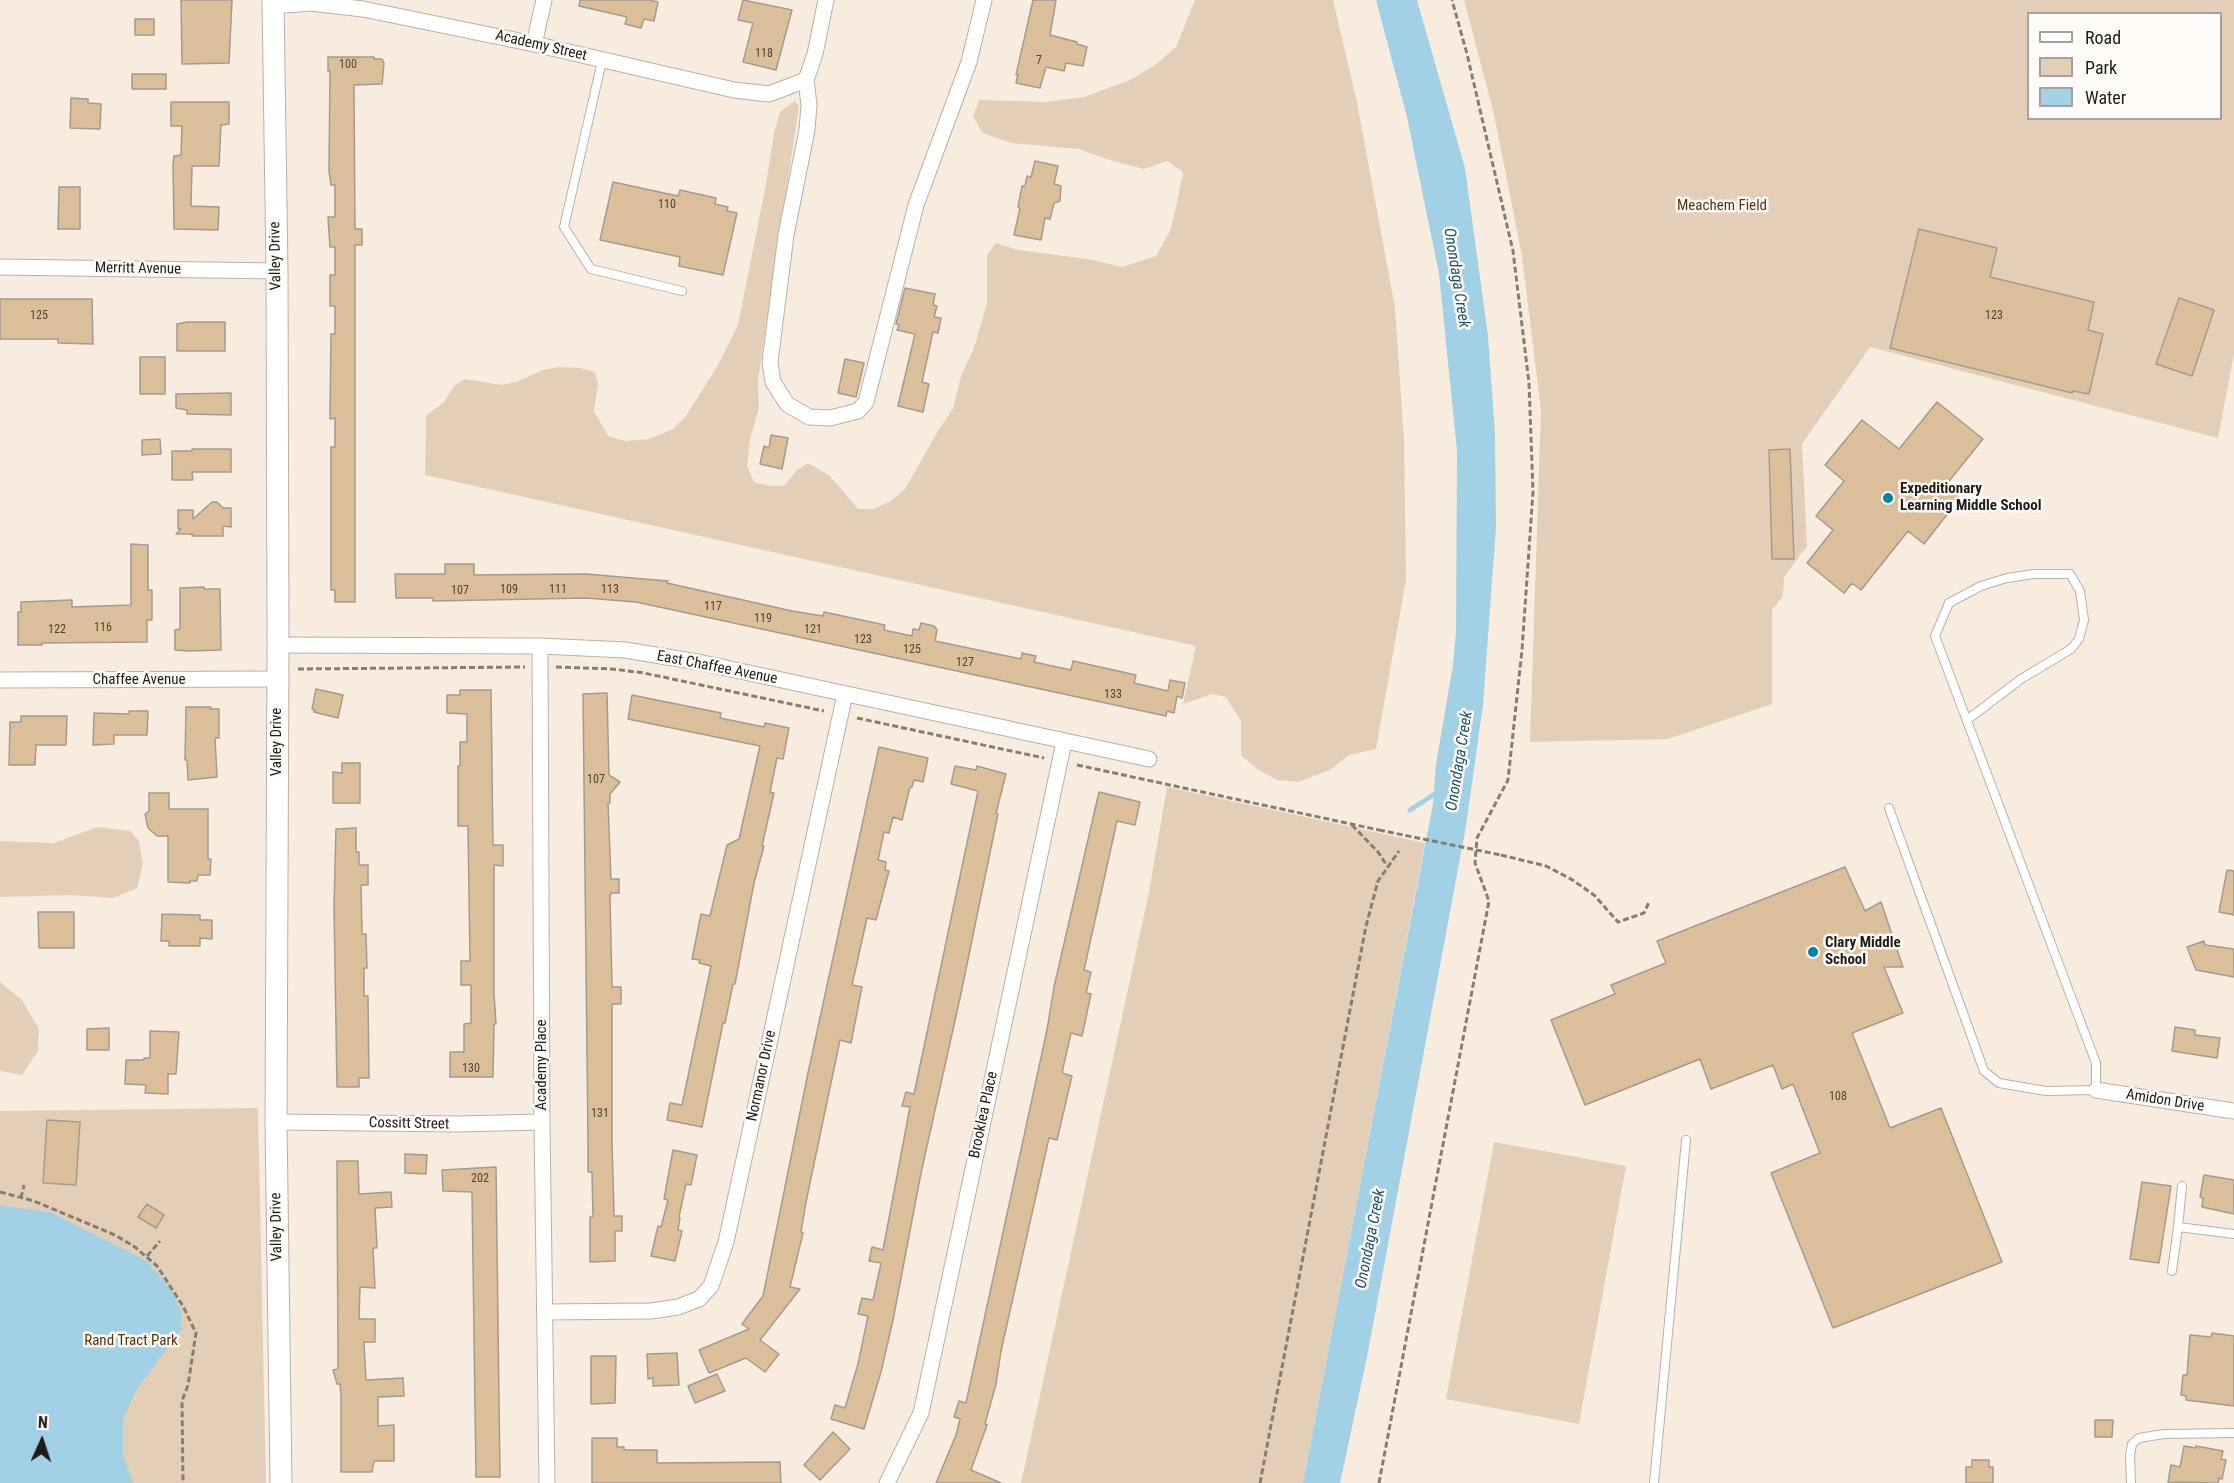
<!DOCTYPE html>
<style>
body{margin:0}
#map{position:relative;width:2234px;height:1483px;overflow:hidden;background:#f8ecdf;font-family:"Roboto Condensed",sans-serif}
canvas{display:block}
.legend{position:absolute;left:2027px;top:12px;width:195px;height:108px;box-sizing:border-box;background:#fefbf8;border:2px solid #a5a19e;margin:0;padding:8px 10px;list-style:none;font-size:18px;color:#1f1b16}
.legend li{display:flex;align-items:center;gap:12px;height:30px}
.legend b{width:30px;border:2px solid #a5a19e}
.north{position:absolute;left:12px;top:1411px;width:60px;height:60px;-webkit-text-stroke:4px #fefbf8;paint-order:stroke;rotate:3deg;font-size:16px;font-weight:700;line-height:24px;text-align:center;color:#1f1b16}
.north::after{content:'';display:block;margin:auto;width:21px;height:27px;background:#1f1b16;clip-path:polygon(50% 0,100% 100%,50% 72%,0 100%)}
</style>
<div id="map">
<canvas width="2234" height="1483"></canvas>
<ul class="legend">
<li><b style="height:8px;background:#fff"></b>Road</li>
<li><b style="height:16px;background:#e3cfb8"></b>Park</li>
<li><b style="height:16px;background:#a2d1e6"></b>Water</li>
</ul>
<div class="north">N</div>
</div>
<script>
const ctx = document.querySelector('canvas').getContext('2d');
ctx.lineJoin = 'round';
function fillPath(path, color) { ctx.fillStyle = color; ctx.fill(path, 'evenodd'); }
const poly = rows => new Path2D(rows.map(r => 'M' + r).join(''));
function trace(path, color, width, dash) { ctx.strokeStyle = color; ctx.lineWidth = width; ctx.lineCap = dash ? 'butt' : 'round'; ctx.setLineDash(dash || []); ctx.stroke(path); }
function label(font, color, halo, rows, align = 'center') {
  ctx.font = font + ' "Roboto Condensed",sans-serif'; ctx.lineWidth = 5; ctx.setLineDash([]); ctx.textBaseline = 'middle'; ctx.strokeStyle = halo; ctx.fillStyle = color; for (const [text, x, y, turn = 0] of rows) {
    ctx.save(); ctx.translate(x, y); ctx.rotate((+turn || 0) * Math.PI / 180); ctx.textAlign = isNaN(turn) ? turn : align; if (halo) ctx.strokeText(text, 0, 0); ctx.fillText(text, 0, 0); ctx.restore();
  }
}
fillPath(poly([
 [1195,0,1333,0,1357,102,1395,308,1404,440,1406,580,1376,749,1349,755,1330,770,1298,782,1277,780,1257,769,1241,755,1241,721,1226,697,1212,694,1183,704,1196,646,425,475,426,416,444,402,454,386,465,379,502,385,516,382,543,370,559,367,580,368,595,372,598,384,594,411,608,436,626,441,649,439,673,429,686,416,698,397,718,365,738,325,766,184,774,133,780,112,795,101,799,106,758,380,759,408,750,439,747,466,754,482,769,486,784,486,797,470,808,463,830,476,858,509,873,509,891,501,905,489,939,429,953,409,961,376,974,348,987,303,987,255,996,243,1018,250,1088,259,1122,267,1156,256,1170,231,1177,203,1183,172,1167,161,1144,169,1109,160,1079,149,1011,143,983,133,973,117,979,100,1046,102,1084,97,1130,80,1155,65,1176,47],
 [1464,0,2234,0,2234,354,2218,438,1870,347,1802,444,1807,546,1784,577,1783,596,1772,610,1772,704,1668,739,1530,742,1541,410,1522,256,1493,110],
 [2028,14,2220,14,2220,118,2028,118],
 [1167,787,1425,843,1303,1483,1021,1483,1149,892],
 [97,827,130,831,139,841,143,864,137,888,113,898,70,895,0,897,0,841,54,843],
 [0,982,22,1000,39,1029,38,1051,22,1075,0,1071],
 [258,1108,266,1483,0,1483,0,1111],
 [1494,1142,1626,1166,1579,1424,1446,1399]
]), '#e3cfb8');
fillPath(poly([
 [1376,0,1417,0,1465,168,1488,336,1495,432,1496,527,1483,705,1466,826,1367,1357,1340,1483,1303,1483,1433,804,1436,764,1453,665,1456,631,1457,451,1439,274,1407,117],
 [0,1205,50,1212,147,1261,172,1291,181,1310,182,1329,136,1390,123,1419,123,1454,133,1483,0,1483]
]), '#a2d1e6');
trace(poly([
 [1410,810,1433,795]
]), '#a2d1e6', 5);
const building = poly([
 [181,0,232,0,229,63,182,64,181,0],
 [580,0,650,0,658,2,654,21,644,19,641,28,625,24,627,17,579,6,580,0],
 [743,0,792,10,776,70,743,62,753,23,738,20,743,0],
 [1033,0,1056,0,1050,35,1077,42,1077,44,1087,47,1083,66,1066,63,1064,71,1046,67,1040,88,1016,83,1018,75,1016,75,1033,0],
 [135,19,154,19,154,35,135,35,135,19],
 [328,57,374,57,374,59,382,59,384,63,382,84,354,85,355,229,362,229,362,245,355,245,355,602,335,602,335,590,331,590,331,447,335,447,335,418,330,419,331,334,335,334,335,306,330,306,330,275,335,275,335,247,330,247,328,217,335,217,335,185,331,185,329,171,330,71,328,71,328,57],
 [132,74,166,74,166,89,132,89,132,74],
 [71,98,88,99,88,103,101,104,100,129,70,128,71,98],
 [171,102,229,102,229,124,221,125,219,166,192,166,191,206,219,207,218,230,174,229,173,164,174,156,181,155,182,126,171,126,171,102],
 [1035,161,1058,166,1054,184,1061,186,1060,201,1054,203,1050,219,1045,218,1041,240,1014,235,1020,208,1018,207,1022,186,1025,186,1027,176,1031,177,1035,161],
 [613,182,678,196,680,190,716,198,715,204,728,207,727,211,737,213,723,275,679,266,680,257,600,240,613,182],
 [59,187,80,187,80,229,58,229,59,187],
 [1919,229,1997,248,1990,277,2094,302,2088,330,2103,334,2089,394,2073,391,2072,393,1890,348,1919,229],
 [905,288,935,294,933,305,937,306,934,317,941,318,938,333,933,332,922,382,929,384,923,412,898,406,915,334,897,330,899,325,896,324,905,288],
 [2179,298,2214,310,2192,376,2156,364,2179,298],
 [0,299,92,299,93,344,58,343,58,339,0,339,0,299],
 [187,322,225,322,225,351,177,351,177,324,187,322],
 [140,357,165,357,165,394,140,394,140,357],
 [845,359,864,363,856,397,838,393,845,359],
 [231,393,231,415,187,414,187,410,176,408,176,394,231,393],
 [1937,402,1983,439,1945,486,1960,498,1924,544,1908,531,1861,590,1852,583,1844,593,1807,563,1833,530,1816,516,1844,481,1825,465,1862,420,1899,449,1937,402],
 [771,435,788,438,782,469,760,464,764,446,769,448,771,435],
 [160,439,161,454,142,455,142,440,160,439],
 [192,449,231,449,231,472,192,472,193,480,172,480,172,451,192,451,192,449],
 [1790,449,1794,559,1772,559,1769,450,1790,449],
 [212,502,217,502,223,508,231,508,231,527,223,526,223,536,192,536,193,534,176,534,181,529,178,529,178,510,193,510,193,519,212,502],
 [131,544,148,545,148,590,152,590,152,620,147,620,147,642,42,643,42,645,18,645,18,612,21,612,21,602,72,600,72,607,131,605,131,544],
 [445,564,474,564,474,575,586,574,668,581,667,583,792,611,823,616,824,612,885,625,884,630,912,636,913,629,919,630,921,623,934,626,937,630,935,641,1021,659,1022,653,1036,656,1034,662,1071,670,1073,661,1136,675,1134,683,1168,691,1170,680,1185,683,1182,698,1177,696,1174,713,1167,711,1166,716,636,602,586,598,433,601,433,598,396,598,395,574,445,574,445,564],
 [204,587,204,589,220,589,221,650,189,651,175,650,175,630,180,629,180,588,204,587],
 [316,689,343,695,338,718,314,712,315,710,312,709,316,689],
 [460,690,491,690,493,845,503,845,503,866,494,865,494,993,496,1024,494,1024,493,1077,450,1077,450,1052,464,1052,464,1024,471,1023,471,985,461,985,461,961,470,961,468,826,458,826,458,766,460,766,460,742,467,742,467,714,447,713,447,695,460,695,460,690],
 [607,693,609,775,620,782,610,794,610,803,608,803,611,879,619,879,619,893,611,893,610,897,612,987,621,987,621,1004,612,1004,612,1141,614,1216,622,1216,622,1231,615,1231,615,1261,590,1262,590,1217,593,1217,592,1172,588,1172,588,1142,583,694,607,693],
 [632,695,721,713,720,718,764,727,765,723,789,728,783,759,777,758,770,792,774,793,762,846,764,846,754,883,735,984,733,984,725,1023,723,1023,702,1127,667,1120,670,1103,682,1105,711,966,699,963,700,960,692,959,701,914,710,916,727,845,739,839,760,746,628,719,632,695],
 [186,707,211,707,210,709,219,709,219,738,215,738,217,777,188,780,187,760,185,760,186,707],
 [129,711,148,711,147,735,114,735,114,744,93,745,94,713,129,714,129,711],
 [21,716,67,716,66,745,36,745,35,765,9,765,10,722,21,722,21,716],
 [879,747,928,758,923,782,914,780,912,787,910,787,902,820,893,817,889,833,884,832,878,860,886,862,885,870,889,871,876,920,867,918,863,936,852,985,862,987,851,1043,840,1040,806,1202,801,1232,803,1233,790,1287,800,1289,760,1340,779,1354,765,1372,746,1358,709,1373,699,1350,749,1329,742,1324,763,1296,808,1073,879,747],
 [342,763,360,763,360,803,333,803,333,772,342,773,342,763],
 [955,766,976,770,977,766,1006,774,996,813,998,814,960,998,921,1173,893,1320,881,1372,864,1429,831,1419,835,1405,845,1408,858,1364,868,1316,858,1314,862,1298,873,1300,881,1263,869,1261,872,1247,883,1250,910,1107,902,1106,906,1092,914,1094,978,791,951,784,955,766],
 [1099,792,1140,802,1135,825,1117,821,1084,970,1091,972,1086,993,1091,994,1082,1036,1071,1033,1062,1073,1072,1076,1057,1140,1049,1138,1001,1351,996,1384,985,1424,987,1425,971,1470,1001,1483,936,1483,956,1435,960,1419,954,1417,959,1401,966,1403,1047,1030,1054,987,1099,792],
 [149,793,169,793,169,809,208,809,208,859,211,859,210,875,198,875,197,881,190,881,190,883,168,882,168,836,157,836,148,828,145,814,149,811,149,793],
 [356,828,356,852,359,852,359,865,368,865,368,885,361,885,362,934,366,934,367,968,364,968,364,996,368,996,369,1078,359,1078,359,1087,337,1087,334,906,336,829,356,828],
 [1845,867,1865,911,1881,902,1903,967,1884,967,1903,1013,1852,1033,1890,1128,1941,1108,2002,1262,1833,1328,1771,1173,1820,1153,1793,1084,1782,1089,1773,1065,1711,1089,1700,1059,1585,1105,1551,1020,1615,994,1611,985,1666,963,1657,941,1845,867],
 [2227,870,2234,871,2234,915,2219,912,2227,870],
 [38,912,74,912,74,948,39,948,38,912],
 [162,914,200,915,200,920,212,920,212,939,200,938,200,946,169,946,169,941,161,941,162,914],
 [2204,941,2205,945,2234,949,2234,977,2196,970,2187,947,2204,941],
 [2175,1027,2195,1030,2195,1035,2220,1038,2217,1058,2172,1051,2175,1027],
 [109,1028,109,1050,87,1050,87,1029,109,1028],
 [150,1031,179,1032,176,1074,168,1074,168,1094,145,1093,146,1085,125,1084,126,1060,144,1060,144,1058,150,1058,150,1031],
 [47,1120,80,1122,76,1185,43,1183,47,1120],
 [673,1150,697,1155,691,1185,686,1184,679,1217,680,1218,678,1230,682,1231,675,1261,651,1256,658,1226,661,1227,668,1200,664,1199,673,1150],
 [405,1154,427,1155,426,1174,405,1173,405,1154],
 [337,1161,358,1161,359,1194,391,1192,392,1207,375,1208,377,1248,373,1248,375,1288,360,1287,359,1319,375,1319,375,1342,364,1342,366,1380,403,1378,404,1396,378,1397,378,1426,394,1425,394,1461,374,1461,372,1472,341,1472,341,1395,340,1384,337,1384,333,1370,338,1369,337,1161],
 [496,1167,500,1477,476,1477,472,1192,443,1191,442,1170,496,1167],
 [2204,1175,2234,1180,2234,1214,2202,1207,2203,1198,2200,1197,2204,1175],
 [2142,1182,2171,1186,2159,1263,2130,1259,2142,1182],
 [147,1204,164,1215,156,1228,138,1217,147,1204],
 [2212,1333,2234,1336,2234,1406,2186,1400,2186,1396,2181,1395,2183,1375,2187,1375,2190,1335,2211,1337,2212,1333],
 [677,1353,679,1385,653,1386,653,1378,648,1379,647,1354,677,1353],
 [591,1356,616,1356,615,1403,591,1404,591,1356],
 [717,1374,725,1391,695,1403,688,1386,717,1374],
 [2095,1420,2113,1420,2112,1437,2095,1437,2095,1420],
 [833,1432,850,1449,820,1480,804,1465,833,1432],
 [592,1438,617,1438,617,1447,624,1447,624,1450,657,1450,657,1463,780,1462,781,1483,592,1483,592,1438],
 [2184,1446,2196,1448,2196,1446,2223,1451,2221,1459,2226,1460,2222,1479,2219,1478,2218,1483,2168,1482,2171,1465,2180,1467,2184,1446],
 [1972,1460,1989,1460,1989,1467,1993,1467,1993,1483,1966,1483,1966,1467,1972,1467,1972,1460]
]);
fillPath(building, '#dbbe9a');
trace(building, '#a59b8e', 1.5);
const lane = poly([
 [602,61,564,227,591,269,682,291],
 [1889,808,1984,1071,1999,1083,2046,1091,2096,1090,2096,1063,1935,636,1949,603,1981,586,2007,578,2034,574,2070,574,2080,591,2084,620,2079,639,2071,649,2021,679,1967,720],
 [2182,1186,2178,1227,2234,1234],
 [2172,1271,2178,1227],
 [1654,1483,1686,1140],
 [2131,1483,2130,1456,2132,1444,2139,1438,2164,1434,2234,1433]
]);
const street = poly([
 [826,0,815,54,806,80,809,105,807,130,786,235,770,362,773,382,787,404,809,417,830,418,858,411,866,402,916,205,969,62,984,0],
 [273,6,310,3,363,9,534,44,734,90,769,94,806,80],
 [534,44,544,0],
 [0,267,277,271],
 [278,645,540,646,625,650,698,662,1149,759],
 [540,646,542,1122,547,1483],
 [0,680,278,679],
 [2096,1090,2234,1111],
 [276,1122,458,1124,542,1122],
 [545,1312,651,1311,678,1307,699,1299,711,1286,726,1242,845,694],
 [887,1483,921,1413,1064,742]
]);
const secondary = poly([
 [273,0,277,271,278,645,276,1122,281,1483]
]);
trace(lane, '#bbb0a3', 10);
trace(street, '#bbb0a3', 17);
trace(secondary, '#bbb0a3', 23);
trace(poly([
 [556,667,612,669,644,673,824,711],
 [298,669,525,667],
 [857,718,1044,758],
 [1077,765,1379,830],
 [1352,825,1378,852,1388,867],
 [1501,855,1546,866,1571,879,1594,895,1618,922,1644,913,1649,902],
 [0,1192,34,1201,115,1235,135,1247,157,1266,183,1306,196,1333,188,1385,182,1401,183,1483],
 [21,1198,24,1185],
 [147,1256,160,1241],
 [1260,1483,1366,926,1378,881,1399,851],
 [1379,1483,1489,901,1475,863,1477,838,1508,780,1522,650,1533,492,1529,383,1513,251,1467,54,1452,0]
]), '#867e75', 3, [6, 3]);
trace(lane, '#fff', 8);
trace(street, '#fff', 15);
trace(secondary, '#fff', 21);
trace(poly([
 [1379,830,1501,855]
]), '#867e75', 3, [6, 3]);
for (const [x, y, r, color] of [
 [1888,498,6,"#0381a6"],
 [1813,952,6,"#0381a6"]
]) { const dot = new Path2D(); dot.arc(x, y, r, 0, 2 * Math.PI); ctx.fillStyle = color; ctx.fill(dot); trace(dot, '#fefbf8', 2); }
label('12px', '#4e4437', null, [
 ["118",764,54],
 ["7",1039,61],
 ["100",348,65],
 ["110",667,205],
 ["125",39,316],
 ["123",1994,316],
 ["109",509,590],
 ["111",558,590],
 ["113",610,590],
 ["107",460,591],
 ["117",713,607],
 ["119",763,619],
 ["116",103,628],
 ["122",57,630],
 ["121",813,630],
 ["123",863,640],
 ["125",912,650],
 ["127",965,663],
 ["133",1113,695],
 ["107",596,780],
 ["130",471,1069],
 ["108",1838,1097],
 ["131",600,1114],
 ["202",480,1179]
]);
label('15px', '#1f1b16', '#fefbf8', [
 ["Academy Street",541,46,13],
 ["Valley Drive",276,256,-91],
 ["Merritt Avenue",138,269,1],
 ["East Chaffee Avenue",717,668,11],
 ["Chaffee Avenue",139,680],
 ["Valley Drive",277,742,-90],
 ["Academy Place",542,1065,-90],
 ["Normanor Drive",762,1076,-78],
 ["Amidon Drive",2165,1101,9],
 ["Brooklea Place",984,1115,-78],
 ["Cossitt Street",409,1124,1],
 ["Valley Drive",277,1227,-91]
]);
label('15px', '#533609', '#fefbf8', [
 ["Meachem Field",1722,206],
 ["Rand Tract Park",131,1341]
]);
label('bold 15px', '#1f1b16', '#fefbf8', [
 ["Expeditionary",1900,489],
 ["Learning Middle School",1900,506],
 ["Clary Middle",1825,943],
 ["School",1825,960]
], 'left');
label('italic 16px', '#19556b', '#fefbf8', [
 ["Onondaga Creek",1456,278,81],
 ["Onondaga Creek",1460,761,-81],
 ["Onondaga Creek",1371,1239,-79]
]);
</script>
